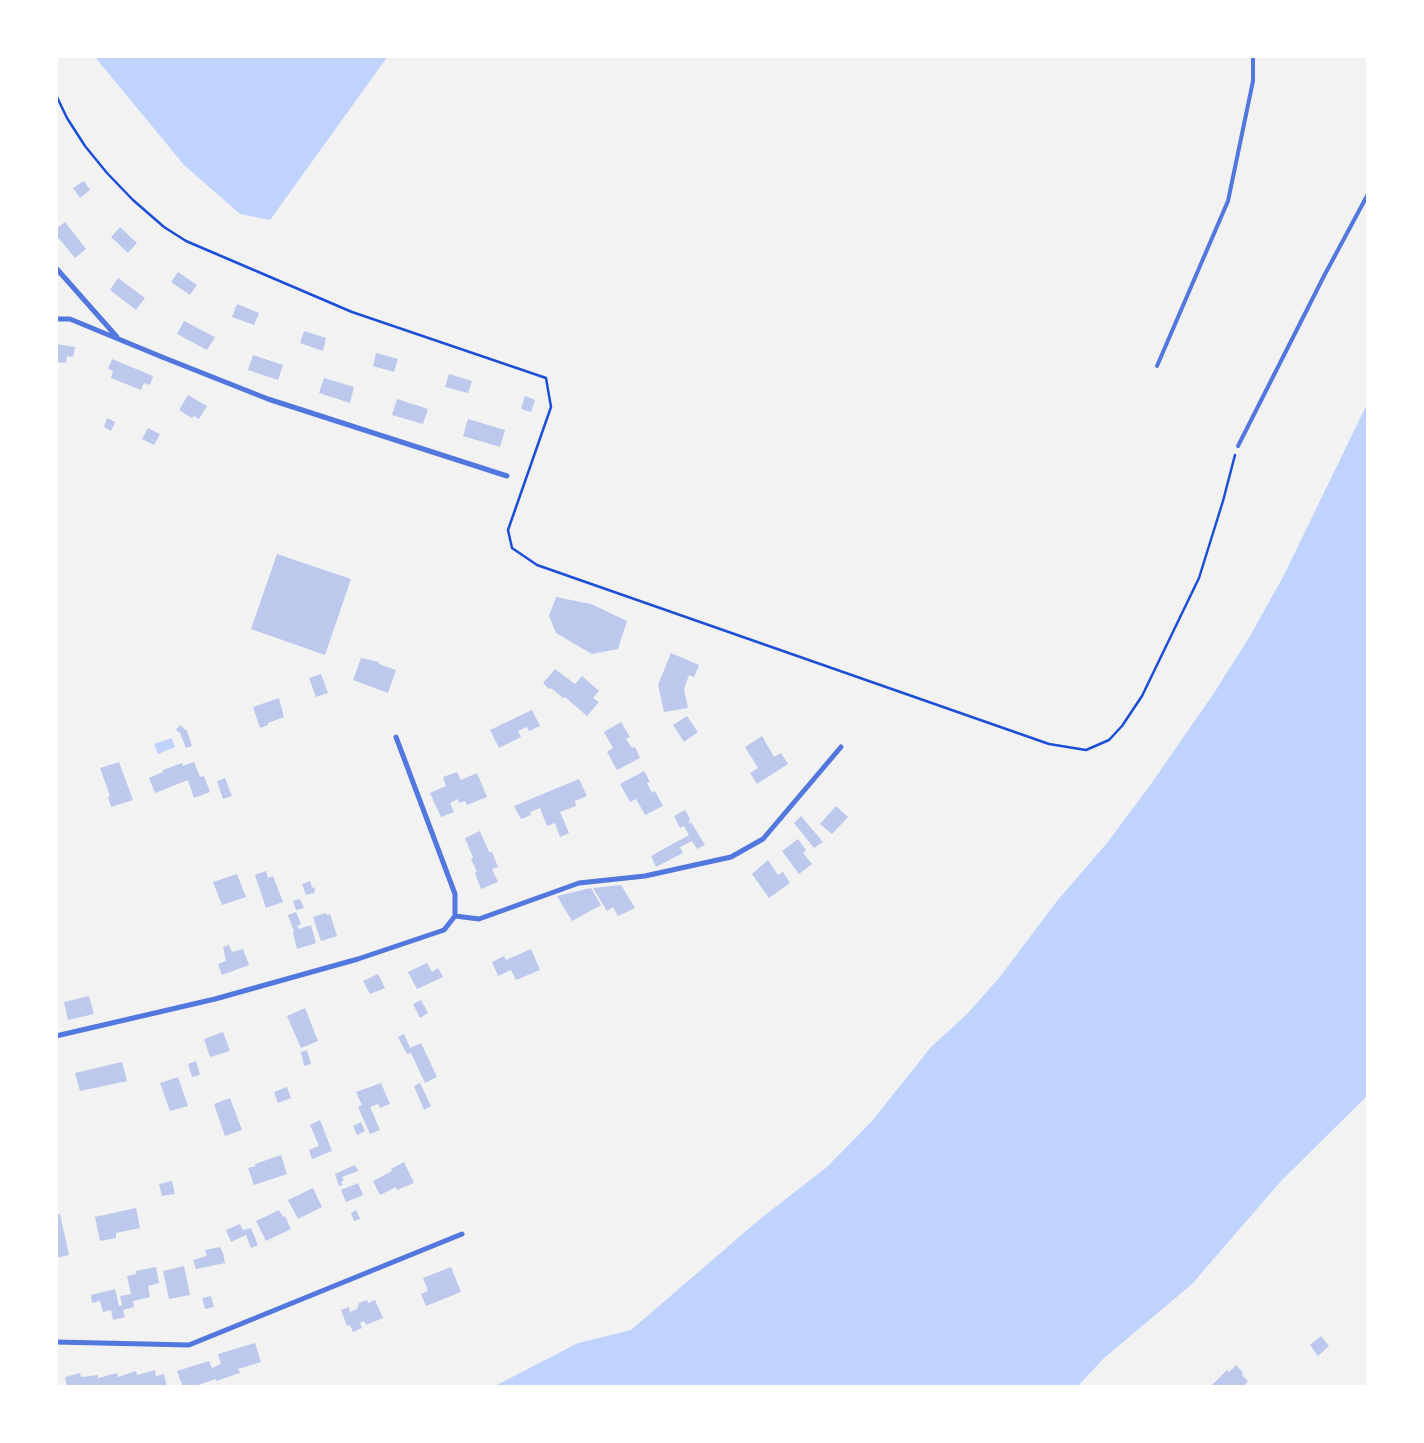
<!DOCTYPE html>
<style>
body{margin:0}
#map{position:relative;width:1424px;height:1443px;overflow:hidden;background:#f2f2f2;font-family:"Varela Round",sans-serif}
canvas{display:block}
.frame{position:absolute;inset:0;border:58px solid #fff;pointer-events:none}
</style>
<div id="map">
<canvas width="1424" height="1443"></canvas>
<div class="frame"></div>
</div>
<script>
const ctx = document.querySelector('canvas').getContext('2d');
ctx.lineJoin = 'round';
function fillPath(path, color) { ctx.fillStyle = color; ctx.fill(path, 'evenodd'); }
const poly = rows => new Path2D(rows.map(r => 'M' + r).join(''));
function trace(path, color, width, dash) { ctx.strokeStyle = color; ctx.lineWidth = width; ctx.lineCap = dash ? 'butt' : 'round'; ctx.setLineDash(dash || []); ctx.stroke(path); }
fillPath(poly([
 [388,56,270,220,240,214,184,165,95,57],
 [1368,402,1368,1095,1281,1181,1192,1284,1103,1359,1077,1387,493,1387,578,1343,631,1330,760,1219,827,1167,872,1121,931,1047,967,1014,999,978,1057,901,1107,843,1151,784,1214,693,1250,636,1284,575],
 [172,738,175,747,158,754,154,744]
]), '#bfd3fe');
fillPath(poly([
 [84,181,90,190,80,198,73,188],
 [65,222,86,249,75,258,56,235,56,229],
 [120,227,137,243,128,253,111,237],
 [178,272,197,285,190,295,171,282],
 [118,278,145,298,136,310,110,290],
 [237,304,259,313,254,325,232,317],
 [184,321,215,337,207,350,177,334],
 [304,331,326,338,323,351,300,343],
 [56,344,75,347,73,357,67,356,66,363,56,362],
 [376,353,398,359,394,372,373,366],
 [253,355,283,365,278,380,248,370],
 [112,359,153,376,150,385,144,383,141,390,111,378,113,371,108,369],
 [449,374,472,381,468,393,445,387],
 [324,378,354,387,350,403,319,393],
 [188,395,207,406,199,419,194,416,192,418,179,410],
 [525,396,535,400,531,412,521,409],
 [397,399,428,409,423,424,392,415],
 [107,418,115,422,111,431,104,427],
 [468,419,505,430,500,447,463,436],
 [148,428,160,434,154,445,142,439],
 [277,554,351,579,325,655,251,629],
 [556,597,591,604,627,621,618,649,592,654,556,633,549,616],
 [671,653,699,665,694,677,689,675,684,689,688,708,664,712,658,685],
 [361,658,379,662,379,664,396,670,388,693,353,680],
 [555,669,575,684,582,676,599,691,593,698,599,702,587,716,565,697,563,698,551,688,549,689,543,683],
 [321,674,328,693,316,697,309,678],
 [279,698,284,717,268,723,268,725,260,728,253,707],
 [532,710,540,726,529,731,527,727,518,731,521,737,499,748,490,730],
 [687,716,698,732,684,742,673,725],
 [621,722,630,737,626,739,632,748,635,747,640,758,617,770,607,752,613,748,604,732],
 [180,725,187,731,192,746,186,748,180,733,176,730],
 [762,736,774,757,781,753,788,764,757,784,750,773,758,768,745,747],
 [119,762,133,800,111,807,108,797,110,796,100,768],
 [194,762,200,777,204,776,210,792,194,798,188,780,155,793,149,778,163,772,163,770,182,763,183,766],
 [644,771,650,782,647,783,652,793,655,791,663,806,645,815,636,799,630,802,620,784],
 [457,772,461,780,477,773,487,797,467,805,465,801,459,803,458,799,450,803,454,812,441,817,430,793,446,786,443,777],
 [225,778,232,796,223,799,217,781],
 [579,779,587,796,575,801,576,806,560,812,569,833,560,837,555,823,547,826,540,808,530,812,531,815,521,819,514,806],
 [836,806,848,817,832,834,820,824],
 [685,810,690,819,688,824,691,822,705,845,697,849,692,841,680,847,683,853,656,867,651,856,689,835,684,826,680,828,674,816],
 [801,816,823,842,814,848,794,823],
 [480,831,489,852,492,852,498,867,492,869,498,882,481,889,475,873,477,872,471,859,473,858,465,838],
 [798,839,806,850,803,853,812,864,799,874,782,851],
 [768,860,778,875,783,872,790,883,769,898,752,874],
 [266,871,268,878,273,876,283,902,266,908,255,875],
 [237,874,246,897,222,905,213,882],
 [310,881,312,888,314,887,315,890,314,893,306,895,302,884],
 [621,885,635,908,618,916,613,907,607,911,593,888],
 [591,888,601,905,572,921,557,896],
 [300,899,304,908,296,910,293,901],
 [296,912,301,924,297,926,299,929,311,925,316,943,297,949,293,933,294,932,288,915],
 [326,913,327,915,330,914,337,936,321,941,313,917],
 [229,945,232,952,243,949,249,965,222,975,218,964,226,961,223,947],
 [531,949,540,970,516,980,511,970,498,976,492,962,504,956,506,960],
 [427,963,432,972,438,968,443,977,417,989,408,972],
 [378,974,385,988,370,994,363,981],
 [89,996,94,1014,68,1020,64,1002],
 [421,1000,428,1013,420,1018,413,1004],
 [305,1008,318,1041,301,1048,287,1016],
 [223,1032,230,1051,210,1057,204,1039],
 [404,1034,410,1048,421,1043,437,1077,425,1083,411,1053,407,1054,398,1037],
 [307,1050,311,1064,304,1066,301,1052],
 [196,1061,200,1075,192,1077,188,1064],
 [122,1062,127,1081,80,1091,75,1073],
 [178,1077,188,1106,170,1111,160,1083],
 [381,1083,390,1104,380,1108,378,1104,370,1107,380,1130,370,1134,358,1107,362,1105,356,1092],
 [420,1083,431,1106,424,1110,414,1086],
 [287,1087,291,1098,278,1103,274,1092],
 [230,1098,242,1130,225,1136,214,1104],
 [320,1120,332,1151,312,1159,309,1150,319,1146,310,1125],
 [361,1122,365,1131,357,1135,353,1126],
 [281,1155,287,1174,254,1185,248,1168,256,1166,255,1164],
 [404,1162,414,1183,397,1190,396,1187,380,1195,373,1181,392,1171,391,1169],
 [355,1165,358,1171,342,1177,344,1180,341,1182,343,1185,339,1186,335,1174],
 [172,1181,175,1194,162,1196,159,1184],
 [358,1183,363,1195,346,1202,341,1190],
 [313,1188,322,1207,298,1219,288,1200],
 [136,1208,140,1228,116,1233,116,1238,100,1241,95,1217],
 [279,1210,283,1217,285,1216,291,1229,266,1241,256,1221],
 [356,1210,360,1219,354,1221,351,1213],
 [60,1214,69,1255,56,1258,56,1215],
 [240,1224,243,1230,251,1228,258,1245,251,1248,246,1235,231,1242,226,1230],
 [220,1247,223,1253,225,1263,196,1269,193,1260,207,1256,205,1250],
 [184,1266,190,1295,169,1299,163,1271],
 [156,1267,159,1283,148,1286,150,1297,133,1301,134,1307,123,1310,125,1317,113,1320,111,1310,103,1312,100,1301,92,1303,91,1295,115,1289,119,1306,122,1305,120,1296,131,1294,127,1276,136,1274,136,1271],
 [451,1267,461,1292,426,1306,421,1294,428,1291,423,1278],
 [211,1296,214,1307,205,1309,202,1298],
 [367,1300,368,1303,375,1300,383,1318,366,1325,364,1321,360,1323,362,1328,353,1332,350,1325,347,1326,341,1310,349,1307,350,1312,357,1309,359,1303],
 [1321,1336,1329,1346,1318,1356,1310,1345],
 [255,1343,261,1362,238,1369,240,1373,216,1381,216,1379,192,1387,183,1387,177,1371,209,1361,212,1368,221,1364,218,1354],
 [1236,1365,1243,1373,1242,1375,1248,1381,1243,1387,1210,1387,1227,1370,1229,1372],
 [155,1370,156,1376,164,1374,167,1387,67,1387,65,1377,80,1373,81,1377,98,1375,98,1378,117,1373,118,1377,136,1371,137,1375]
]), '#bdc9ec');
trace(poly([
 [56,95,67,118,85,146,107,173,133,200,164,227,186,241,352,312,546,378,551,407,508,530,512,548,537,565,1049,744,1086,750,1109,740,1122,726,1142,696,1199,578,1223,501,1235,455]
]), '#1d4ed8', 2.5);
trace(poly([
 [1157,366,1228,201,1253,81,1253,56],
 [1238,446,1324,276,1368,194]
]), '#5277de', 4);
trace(poly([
 [56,268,117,337],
 [56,319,70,319,162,357,268,399,507,476],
 [396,737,455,894,455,916],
 [455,916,479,919,579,883,645,876,731,857,763,839,841,747],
 [56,1036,215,999,358,959,444,930,455,916],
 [56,1342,189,1345,462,1234]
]), '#5277de', 5);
</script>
